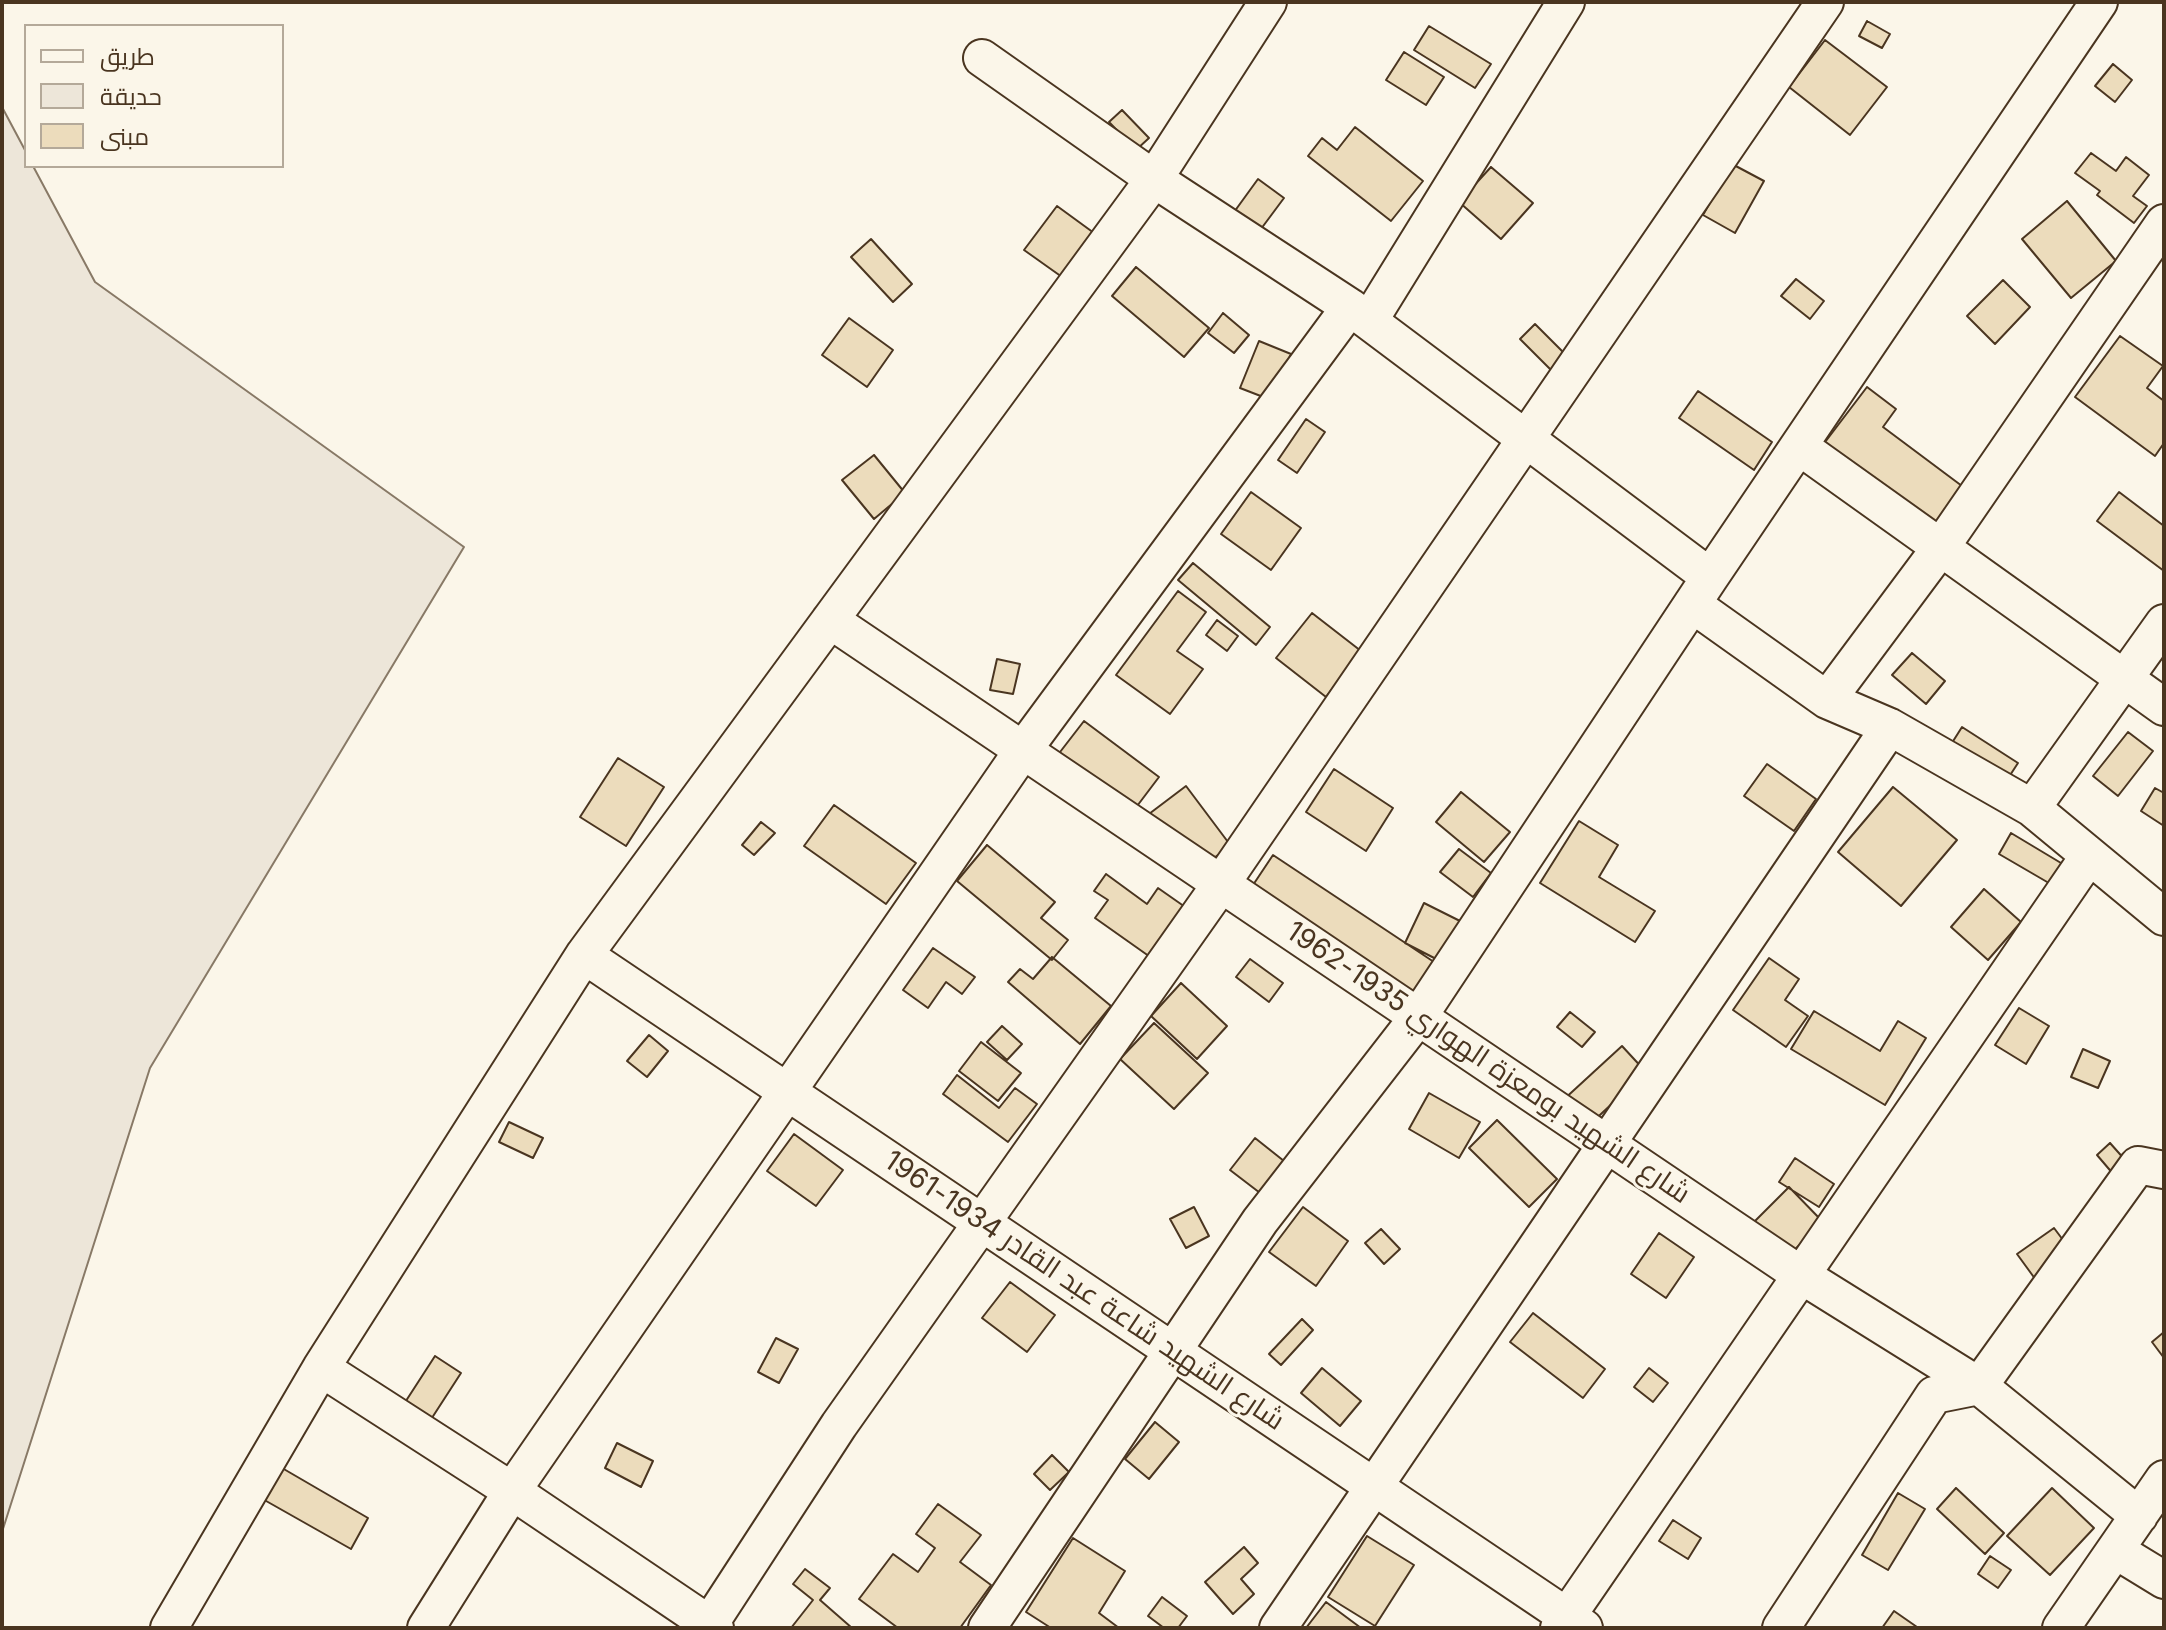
<!DOCTYPE html>
<meta charset="utf-8">
<style>
body{margin:0}
#map{position:relative;width:2166px;height:1630px;overflow:hidden;background:#fbf6e9;font-family:Inter,Cairo,sans-serif}
canvas{display:block}
.frame{position:absolute;inset:0;border:4px solid #4a3520;pointer-events:none}
.legend{position:absolute;left:24px;top:24px;width:260px;height:144px;box-sizing:border-box;background:#fbf6e9;border:2px solid #b4a999;margin:0;padding:10px 14px;list-style:none;font-size:24px;color:#4a3520}
.legend li{display:flex;align-items:center;gap:16px;height:40px}
.legend b{width:40px;border:2px solid #b4a999}
</style>
<div id="map">
<canvas width="2166" height="1630"></canvas>
<div class="frame"></div>
<ul class="legend">
<li><b style="height:10px;background:#fbf6e9"></b>طريق</li>
<li><b style="height:22px;background:#ede6d9"></b>حديقة</li>
<li><b style="height:22px;background:#ecdcbc"></b>مبنى</li>
</ul>
</div>
<script>
const ctx = document.querySelector('canvas').getContext('2d');
ctx.lineJoin = 'round';
function fillPath(path, color) { ctx.fillStyle = color; ctx.fill(path, 'evenodd'); }
const poly = rows => new Path2D(rows.map(r => 'M' + r).join(''));
function trace(path, color, width, dash) { ctx.strokeStyle = color; ctx.lineWidth = width; ctx.lineCap = dash ? 'butt' : 'round'; ctx.setLineDash(dash || []); ctx.stroke(path); }
function label(font, color, halo, rows, align = 'center') {
  ctx.font = font + ' Inter,Cairo,sans-serif'; ctx.lineWidth = 6; ctx.setLineDash([]); ctx.textBaseline = 'middle'; ctx.strokeStyle = halo; ctx.fillStyle = color; for (const [text, x, y, turn = 0] of rows) {
    ctx.save(); ctx.translate(x, y); ctx.rotate((+turn || 0) * Math.PI / 180); ctx.textAlign = isNaN(turn) ? turn : align; if (halo) ctx.strokeText(text, 0, 0); ctx.fillText(text, 0, 0); ctx.restore();
  }
}
const green = poly([
 [2,107,26,152,26,166,33,166,95,282,464,547,150,1068,2,1532,2,107]
]);
fillPath(green, '#ede6d9');
trace(green, '#887966', 2);
const building = poly([
 [1867,21,1890,34,1882,48,1859,36,1867,21],
 [1429,26,1491,64,1475,88,1414,50,1429,26],
 [1825,40,1887,87,1850,135,1789,87,1825,40],
 [1404,52,1444,77,1426,105,1386,80,1404,52],
 [2113,64,2132,80,2115,102,2095,86,2113,64],
 [1122,110,1149,138,1136,150,1109,122,1122,110],
 [1355,127,1423,181,1391,221,1308,156,1322,138,1337,150,1355,127],
 [2091,153,2116,171,2126,157,2149,175,2133,196,2147,206,2134,223,2097,195,2100,191,2075,173,2091,153],
 [1732,164,1764,181,1735,233,1703,215,1732,164],
 [1491,167,1533,203,1501,239,1459,202,1491,167],
 [1258,179,1284,198,1255,237,1229,219,1258,179],
 [2067,201,2116,261,2071,298,2022,239,2067,201],
 [1057,206,1094,233,1062,277,1024,250,1057,206],
 [871,239,912,284,893,302,851,257,871,239],
 [1136,267,1209,328,1184,357,1112,296,1136,267],
 [1796,279,1824,301,1810,319,1781,296,1796,279],
 [2003,280,2030,307,1995,344,1967,316,2003,280],
 [1223,313,1249,335,1234,353,1208,333,1223,313],
 [849,318,893,350,867,387,822,355,849,318],
 [1535,324,1566,355,1551,370,1520,339,1535,324],
 [2120,336,2163,366,2147,388,2164,401,2164,443,2155,456,2075,397,2120,336],
 [1259,341,1291,354,1271,400,1240,388,1259,341],
 [1867,387,1896,409,1883,427,1966,489,1929,539,1816,454,1867,387],
 [1698,391,1772,442,1754,470,1679,418,1698,391],
 [1306,419,1325,432,1297,473,1278,460,1306,419],
 [874,455,905,493,874,519,842,480,874,455],
 [1251,492,1301,528,1271,570,1221,534,1251,492],
 [2119,492,2164,526,2164,571,2097,521,2119,492],
 [1193,563,1270,627,1256,645,1178,580,1193,563],
 [1178,591,1206,612,1177,651,1203,669,1170,714,1116,675,1178,591],
 [1312,613,1361,651,1326,697,1276,658,1312,613],
 [1217,620,1238,636,1227,651,1206,635,1217,620],
 [1912,653,1945,681,1926,704,1892,675,1912,653],
 [997,659,1020,664,1013,694,990,690,997,659],
 [1084,721,1159,777,1125,822,1050,765,1084,721],
 [1962,727,2018,763,2005,783,1950,746,1962,727],
 [2128,732,2153,751,2118,796,2093,776,2128,732],
 [618,758,664,787,626,846,580,817,618,758],
 [1767,764,1816,799,1794,831,1744,796,1767,764],
 [1334,769,1393,808,1366,851,1306,812,1334,769],
 [1186,786,1231,846,1188,876,1145,817,1186,786],
 [1893,787,1957,840,1901,906,1838,852,1893,787],
 [2155,788,2164,793,2164,826,2141,811,2155,788],
 [1461,792,1510,832,1484,862,1436,822,1461,792],
 [834,805,916,863,886,904,804,846,834,805],
 [1579,821,1618,845,1599,877,1655,911,1635,942,1540,883,1579,821],
 [761,822,775,833,754,855,742,845,761,822],
 [2011,833,2066,866,2054,886,1999,854,2011,833],
 [987,845,1055,902,1041,918,1068,940,1052,960,957,881,987,845],
 [1459,849,1491,873,1473,897,1440,872,1459,849],
 [1273,855,1434,962,1401,1010,1241,903,1273,855],
 [1106,874,1147,904,1158,888,1188,909,1153,959,1095,918,1108,900,1094,891,1106,874],
 [1984,889,2021,922,1988,960,1951,927,1984,889],
 [1424,903,1460,921,1440,961,1405,943,1424,903],
 [933,948,975,977,962,994,946,982,928,1008,903,990,933,948],
 [1052,957,1111,1006,1080,1044,1008,982,1020,969,1033,979,1052,957],
 [1769,958,1799,979,1785,1000,1808,1016,1786,1047,1733,1010,1769,958],
 [1250,959,1283,983,1269,1002,1236,977,1250,959],
 [1181,983,1227,1026,1197,1059,1151,1016,1181,983],
 [2019,1008,2049,1026,2026,1064,1995,1045,2019,1008],
 [1814,1011,1880,1051,1898,1021,1926,1038,1885,1105,1791,1049,1814,1011],
 [1570,1012,1595,1032,1582,1047,1557,1027,1570,1012],
 [1154,1023,1208,1073,1174,1109,1120,1059,1154,1023],
 [1002,1026,1022,1044,1007,1060,987,1042,1002,1026],
 [649,1035,668,1051,647,1077,627,1061,649,1035],
 [981,1042,1021,1073,998,1101,959,1071,981,1042],
 [1622,1046,1646,1072,1586,1128,1561,1102,1622,1046],
 [2083,1049,2110,1061,2098,1088,2071,1077,2083,1049],
 [957,1075,999,1108,1015,1088,1037,1104,1008,1142,943,1094,957,1075],
 [1429,1093,1480,1122,1459,1158,1409,1129,1429,1093],
 [1497,1120,1557,1179,1529,1207,1469,1148,1497,1120],
 [509,1122,543,1138,533,1158,499,1142,509,1122],
 [794,1134,843,1170,816,1206,767,1171,794,1134],
 [1255,1138,1289,1165,1264,1196,1230,1170,1255,1138],
 [2110,1143,2134,1170,2120,1182,2097,1155,2110,1143],
 [1795,1158,1834,1184,1819,1207,1779,1182,1795,1158],
 [1789,1187,1823,1222,1782,1262,1748,1228,1789,1187],
 [1194,1207,1209,1236,1186,1248,1170,1219,1194,1207],
 [1303,1207,1348,1241,1316,1286,1269,1252,1303,1207],
 [2054,1228,2078,1260,2041,1287,2017,1254,2054,1228],
 [1381,1229,1400,1249,1384,1264,1365,1243,1381,1229],
 [1659,1233,1694,1257,1666,1298,1631,1274,1659,1233],
 [1010,1282,1055,1315,1027,1352,982,1318,1010,1282],
 [1533,1313,1605,1369,1583,1398,1510,1342,1533,1313],
 [1302,1319,1313,1330,1281,1365,1269,1354,1302,1319],
 [2164,1332,2164,1358,2152,1342,2164,1332],
 [776,1338,798,1349,779,1383,758,1372,776,1338],
 [435,1356,461,1373,428,1424,402,1407,435,1356],
 [1322,1368,1361,1401,1340,1426,1301,1393,1322,1368],
 [1649,1368,1668,1383,1653,1402,1634,1387,1649,1368],
 [1155,1422,1179,1442,1149,1479,1125,1459,1155,1422],
 [617,1443,653,1461,641,1487,605,1468,617,1443],
 [1052,1455,1069,1472,1050,1490,1034,1474,1052,1455],
 [270,1461,368,1518,351,1549,252,1493,270,1461],
 [1956,1488,2004,1533,1985,1554,1937,1509,1956,1488],
 [2052,1488,2094,1528,2050,1575,2007,1536,2052,1488],
 [1898,1493,1925,1509,1888,1570,1862,1555,1898,1493],
 [938,1504,981,1535,960,1562,991,1585,960,1628,898,1628,859,1599,893,1554,918,1572,935,1548,916,1534,938,1504],
 [1673,1520,1701,1538,1688,1559,1659,1541,1673,1520],
 [1367,1536,1414,1565,1375,1626,1328,1597,1367,1536],
 [1073,1538,1125,1571,1099,1613,1119,1628,1051,1628,1026,1612,1073,1538],
 [1244,1547,1258,1563,1241,1579,1254,1594,1233,1614,1205,1582,1244,1547],
 [1990,1556,2011,1570,1998,1588,1978,1574,1990,1556],
 [805,1569,830,1588,820,1600,852,1628,791,1628,813,1600,793,1584,805,1569],
 [1162,1597,1187,1616,1178,1628,1164,1628,1148,1616,1162,1597],
 [1326,1602,1361,1628,1306,1628,1326,1602],
 [1894,1611,1917,1627,1916,1628,1882,1628,1894,1611]
]);
fillPath(building, '#ecdcbc');
trace(building, '#4a3520', 2);
const minor = poly([
 [982,58,1154,179,1350,307,1710,577],
 [1369,321,1566,2],
 [1800,447,2164,707],
 [1692,604,1827,700,1890,727,2032,808,2164,917],
 [830,620,1801,1275,1979,1386,2139,1516],
 [1827,700,1941,547,2164,223],
 [2032,808,2164,623],
 [584,955,1584,1628],
 [321,1368,512,1491,715,1628],
 [2115,1550,2164,1580],
 [169,1628,321,1368,584,955,1154,179,1268,2],
 [426,1628,512,1491,1023,750,1350,307],
 [707,1628,839,1425,1221,884,1825,2],
 [987,1628,1260,1221,1419,1016,1710,577,2099,2],
 [1278,1628,1890,727],
 [1559,1628,2089,856],
 [1781,1628,1934,1395,1979,1386,2138,1165,2164,1170],
 [2061,1628,2164,1479]
]);
trace(minor, '#4a3520', 40);
trace(minor, '#fbf6e9', 36);
label('28px', '#4a3520', '#fbf6e9', [
 ["شارع الشهيد بومعزة الهواري 1935-1962",1488,1063,34],
 ["شارع الشهيد شاعة عبد القادر 1934-1961",1084,1291,34]
]);
</script>
